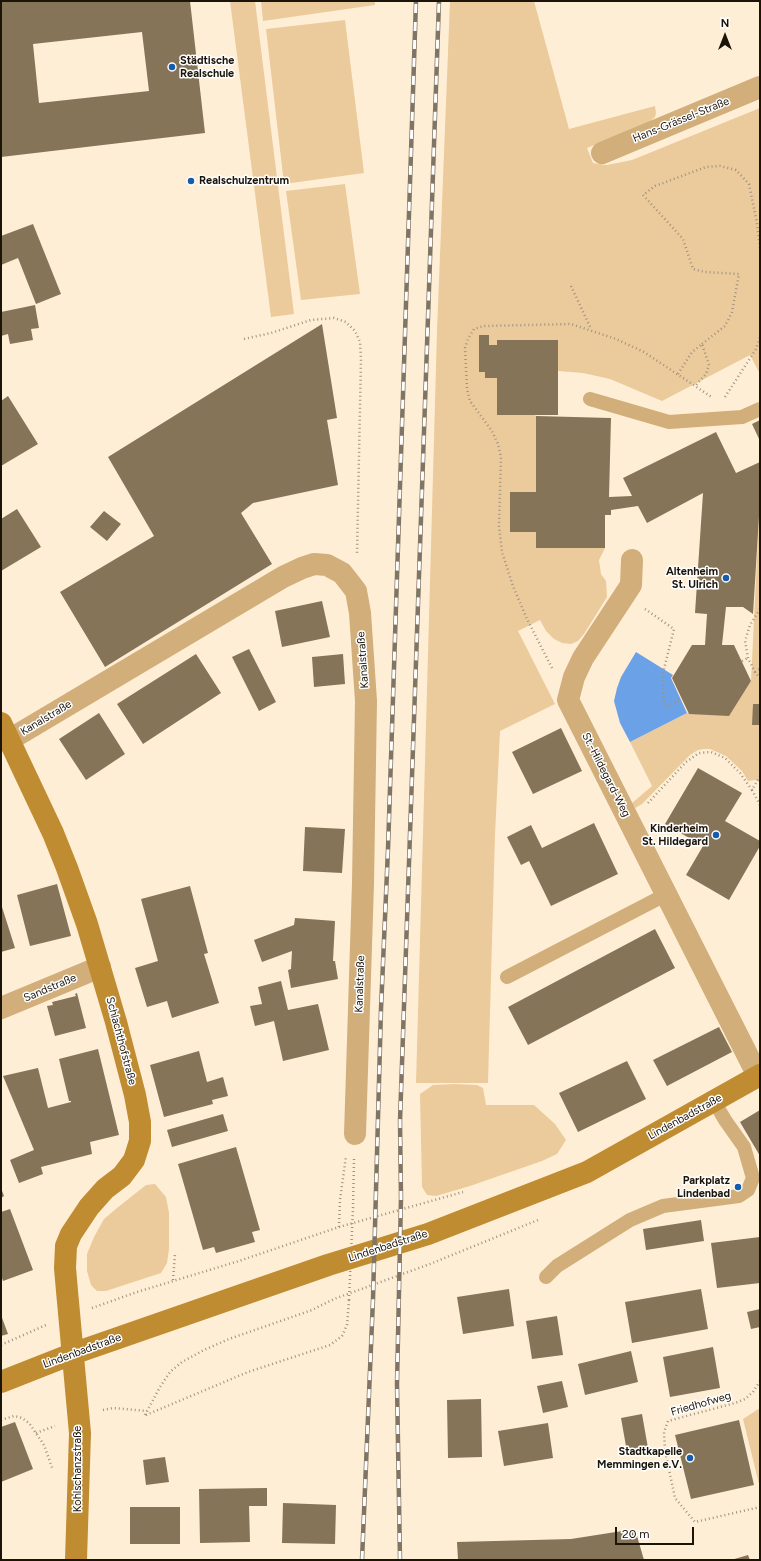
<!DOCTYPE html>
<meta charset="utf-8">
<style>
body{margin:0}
#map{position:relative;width:761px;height:1561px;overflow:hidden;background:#ffeed6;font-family:Figtree,sans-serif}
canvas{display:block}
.frame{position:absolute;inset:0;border:2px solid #1b1409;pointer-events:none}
.north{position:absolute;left:705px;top:16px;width:40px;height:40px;-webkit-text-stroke:3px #fff;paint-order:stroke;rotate:0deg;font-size:11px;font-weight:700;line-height:16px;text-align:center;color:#1b1409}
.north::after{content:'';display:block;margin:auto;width:14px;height:18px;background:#1b1409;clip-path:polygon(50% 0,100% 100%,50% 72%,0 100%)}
.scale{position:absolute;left:615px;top:1527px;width:79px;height:18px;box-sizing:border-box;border:2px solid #1b1409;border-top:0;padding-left:5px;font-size:12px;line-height:14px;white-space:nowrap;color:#1b1409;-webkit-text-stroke:3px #fff;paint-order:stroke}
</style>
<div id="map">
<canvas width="761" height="1561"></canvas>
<div class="frame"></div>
<div class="north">N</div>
<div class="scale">20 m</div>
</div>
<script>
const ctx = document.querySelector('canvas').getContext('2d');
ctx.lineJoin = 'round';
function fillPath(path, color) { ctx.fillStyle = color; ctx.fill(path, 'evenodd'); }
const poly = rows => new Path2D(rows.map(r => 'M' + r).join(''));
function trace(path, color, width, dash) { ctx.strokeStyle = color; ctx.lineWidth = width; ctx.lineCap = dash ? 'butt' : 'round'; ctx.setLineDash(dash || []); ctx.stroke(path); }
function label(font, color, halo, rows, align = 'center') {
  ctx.font = font + ' Figtree,sans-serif'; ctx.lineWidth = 3; ctx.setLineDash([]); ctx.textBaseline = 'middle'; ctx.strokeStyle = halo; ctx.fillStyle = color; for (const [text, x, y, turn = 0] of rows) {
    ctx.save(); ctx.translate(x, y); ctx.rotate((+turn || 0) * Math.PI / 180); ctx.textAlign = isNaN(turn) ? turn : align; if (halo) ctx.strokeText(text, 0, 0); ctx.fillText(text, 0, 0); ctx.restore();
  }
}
fillPath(poly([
 [230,1,255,1,294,314,271,317],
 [261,1,375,1,375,5,263,21],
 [450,1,534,1,569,129,655,106,656,113,655,117,646,125,587,148,593,163,607,165,632,160,760,108,760,374,750,355,662,401,610,379,583,373,558,371,558,340,498,340,497,345,489,345,489,335,479,335,479,372,485,372,486,378,497,378,536,416,536,492,510,492,510,532,536,532,536,548,605,548,599,560,601,574,606,581,607,597,584,634,578,641,571,644,562,643,554,639,546,631,540,620,518,631,555,704,500,731,495,835,488,1083,416,1083,437,331],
 [345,20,364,173,284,184,266,29],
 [345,184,360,294,301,300,286,191],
 [759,517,760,518,760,782,755,780,748,781,742,771,726,756,710,749,704,749,698,750,690,755,642,804,635,808,632,803,652,786,630,742,687,713,729,715,751,681],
 [455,1084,477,1085,483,1088,486,1105,534,1105,555,1124,566,1140,557,1154,542,1161,470,1186,436,1196,427,1195,422,1187,420,1094,433,1085],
 [155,1184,166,1197,169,1213,169,1249,167,1263,161,1273,106,1291,97,1291,91,1285,87,1271,87,1254,94,1237,104,1219,117,1208,146,1185],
 [760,1408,760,1484,759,1484,743,1419]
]), '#ebcb9b');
fillPath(poly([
 [636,652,673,675,671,678,687,713,630,742,620,723,614,701,617,688,621,677]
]), '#6ba1e7');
fillPath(poly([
 [1,1,190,1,205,133,1,157],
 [142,32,149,91,39,103,33,44],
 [33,224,61,294,36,304,18,258,1,265,1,236],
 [35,305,39,328,31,329,33,340,10,344,8,334,1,336,1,312],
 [322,324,337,418,327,420,338,485,253,503,241,513,272,564,105,667,60,592,154,536,108,457],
 [479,335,489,335,489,345,497,345,497,340,558,340,558,415,497,415,497,378,485,378,485,372,479,372],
 [8,396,38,444,1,466,1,401],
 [536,416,611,418,609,497,632,496,623,478,716,432,736,473,760,462,760,518,759,517,753,614,743,607,726,607,722,645,734,645,751,681,729,716,689,714,672,678,692,645,705,645,707,614,695,613,703,493,647,523,638,506,611,510,611,515,605,515,605,548,536,548,536,532,510,532,510,492,536,492],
 [760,420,760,441,752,424],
 [17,509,41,547,1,571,1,519],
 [104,511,121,524,107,541,90,527],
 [322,601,330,637,282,647,275,611],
 [249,649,276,702,259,711,232,657],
 [196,654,221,693,143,744,117,704],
 [343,654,345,684,314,687,312,657],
 [753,704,760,704,760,725,752,725],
 [99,713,125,754,86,780,59,739],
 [561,728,582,771,533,794,512,752],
 [698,768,742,793,725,821,760,841,760,846,729,900,686,875,703,846,665,824],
 [594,823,618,874,551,906,529,861,521,865,507,837,531,825,542,848],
 [305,827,345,829,342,873,303,871],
 [57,884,71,936,30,946,17,895],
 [190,886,208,953,204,954,219,1003,172,1018,167,1001,147,1007,135,968,158,961,141,899],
 [2,907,15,948,1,952,1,908],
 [295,918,335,921,333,961,335,961,338,979,291,988,288,970,291,969,292,951,262,962,254,940,294,925],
 [655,929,675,968,528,1045,508,1007],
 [281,981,288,1010,318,1004,329,1050,283,1061,274,1021,255,1026,250,1006,262,1004,258,987],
 [77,993,86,1028,55,1036,47,1006,53,1005,52,1002,76,996,75,994],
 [719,1027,732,1052,667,1086,653,1060],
 [98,1049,119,1135,90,1142,92,1154,41,1167,43,1174,19,1183,10,1160,34,1150,3,1076,38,1068,48,1108,71,1102,71,1101,69,1101,59,1059],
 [199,1051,207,1082,223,1077,228,1096,212,1100,213,1104,164,1117,150,1065],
 [627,1061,646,1099,578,1132,559,1093],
 [760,1110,760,1156,740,1122],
 [223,1114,228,1131,172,1147,167,1130],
 [236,1147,260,1230,252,1232,255,1242,216,1253,214,1247,203,1250,178,1164],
 [1,1188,4,1196,1,1198],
 [10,1209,33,1270,3,1281,1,1275,1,1212],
 [701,1220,704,1241,646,1250,643,1229],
 [760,1237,760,1283,717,1288,711,1243],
 [509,1289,514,1326,463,1334,457,1297],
 [701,1289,708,1329,632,1343,625,1302],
 [760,1309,760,1327,751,1329,747,1312],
 [1,1315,8,1334,1,1336],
 [557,1316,563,1355,532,1359,526,1321],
 [713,1347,720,1388,670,1397,663,1357],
 [631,1351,638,1382,585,1395,578,1364],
 [562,1381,568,1407,543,1413,537,1386],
 [481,1399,482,1457,448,1458,447,1400],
 [642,1414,648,1448,627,1452,621,1418],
 [739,1420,754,1485,691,1499,675,1435],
 [15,1422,33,1469,1,1482,1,1427],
 [548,1423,553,1458,504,1466,498,1431],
 [165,1457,169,1482,146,1485,143,1460],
 [267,1488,267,1506,249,1506,250,1542,200,1543,199,1489],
 [283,1503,336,1505,335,1544,282,1543],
 [130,1507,180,1507,180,1544,130,1544],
 [635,1529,644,1560,458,1560,457,1542,571,1539],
 [748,1555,750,1560,731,1560]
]), '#867458');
trace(poly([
 [571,286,591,329],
 [244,339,271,333,311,320,334,318,346,322,355,331,360,342,361,359,357,554],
 [702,344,725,326,732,312,739,274,705,272,693,269,683,239,643,195,655,186,706,167,720,166,736,170,749,184,757,223,760,249],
 [678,374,692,352,702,344,709,365,706,374,696,385],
 [725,397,756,349,760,337],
 [645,609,674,629,663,673,663,696,667,707,681,698],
 [760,609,750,625,745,641,748,658,755,672,760,678],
 [742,661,748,658],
 [552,668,527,619,513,586,502,552,499,526,501,457,498,444,492,431,470,401,467,389,465,348,468,339,474,329,484,326,571,324,616,339,644,352,713,398],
 [755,672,760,669],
 [752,790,760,805],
 [648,803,686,762,699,753,711,752,725,758,740,773,752,790,760,776],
 [353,1208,354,1159],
 [339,1227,340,1200,346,1156],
 [173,1280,175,1254],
 [92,1308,137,1292,239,1261,339,1227,463,1192],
 [1,1345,46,1325],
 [760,1381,753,1392,745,1399,735,1403,668,1421,664,1432,665,1451,675,1498,695,1522,760,1507],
 [103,1410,113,1408,147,1411],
 [145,1415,160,1387,170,1372,182,1362,204,1350,229,1339,312,1310,334,1299,430,1264,538,1220],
 [146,1415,248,1372,330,1345,342,1336,347,1325,349,1300],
 [1,1420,14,1416,22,1418,29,1423,44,1445,53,1470],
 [36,1433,55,1426]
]), '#9f9280', 2.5, [1, 3]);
trace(poly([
 [590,399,669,422,742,417,760,409],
 [507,977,667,894],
 [546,1277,557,1266,630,1220,663,1206,739,1196,748,1190,753,1178,744,1147,725,1120,714,1101]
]), '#d1ae7a', 14);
trace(poly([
 [602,153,760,87],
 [632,560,631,585,583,658,574,677,568,700,758,1076],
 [9,740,283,577,302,568,314,564,327,565,342,573,356,591,360,613,366,701,363,883,355,1134],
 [1,1008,100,967]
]), '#d1ae7a', 22);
trace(poly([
 [1,723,53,833,67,868,87,924,116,1022,135,1095,140,1122,140,1141,134,1160,122,1176,105,1189,89,1207,71,1234,66,1246,65,1268,67,1291,80,1433,76,1560],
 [1,1382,72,1354,328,1265,428,1234,587,1172,760,1075]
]), '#c08c32', 22);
const rail = poly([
 [362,1560,373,1299,381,1009,388,849,416,1],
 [400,1560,397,1384,401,1198,400,1121,439,1]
]);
trace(rail, '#807564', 4.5);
trace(rail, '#fff', 3, [9]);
trace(poly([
 [349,1300,353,1208]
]), '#9f9280', 2.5, [1, 3]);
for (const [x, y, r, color] of [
 [172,67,4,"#165cac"],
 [191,181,4,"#165cac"],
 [726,578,4,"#165cac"],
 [716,835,4,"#165cac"],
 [738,1187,4,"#165cac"],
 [690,1458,4,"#165cac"]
]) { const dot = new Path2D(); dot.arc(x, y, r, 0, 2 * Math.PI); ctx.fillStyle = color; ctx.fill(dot); trace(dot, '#fff', 1.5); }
label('bold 11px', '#1b1409', '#fff', [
 ["Städtische",180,61,"left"],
 ["Realschule",180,74,"left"],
 ["Realschulzentrum",199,181,"left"],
 ["Altenheim",718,572],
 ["St. Ulrich",718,585],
 ["Kinderheim",708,829],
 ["St. Hildegard",708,842],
 ["Parkplatz",730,1181],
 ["Lindenbad",730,1194],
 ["Stadtkapelle",682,1452],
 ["Memmingen e.V.",682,1465]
], 'right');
label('11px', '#1b1409', '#fff', [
 ["Hans-Grässel-Straße",681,120,-22],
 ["Kanalstraße",363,660,-94],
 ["Kanalstraße",46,718,-31],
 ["St.-Hildegard-Weg",606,775,63],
 ["Kanalstraße",360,984,-88],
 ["Sandstraße",50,988,-23],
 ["Schlachthofstraße",121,1041,75],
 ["Lindenbadstraße",685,1117,-29],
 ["Lindenbadstraße",388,1246,-18],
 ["Lindenbadstraße",82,1351,-20],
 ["Friedhofweg",701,1404,-16],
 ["Kohlschanzstraße",78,1469,-90]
]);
</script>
